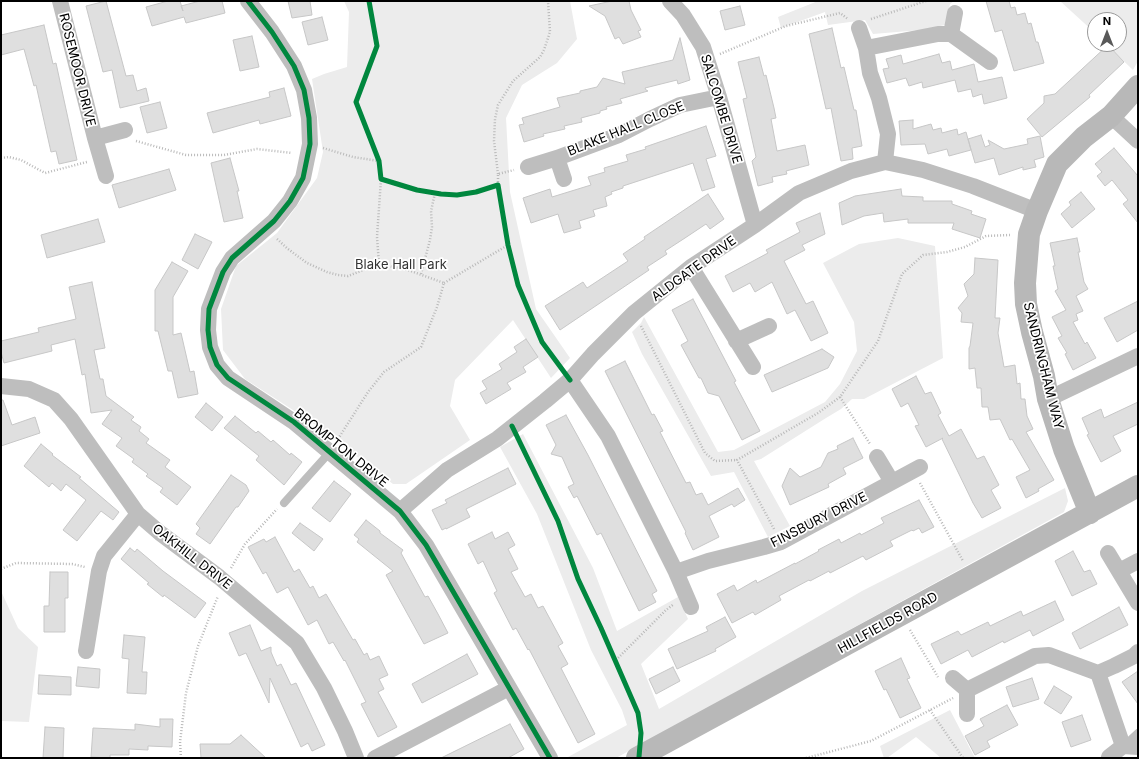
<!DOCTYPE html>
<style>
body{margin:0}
#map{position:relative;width:1139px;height:759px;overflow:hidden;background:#fff;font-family:Inter,sans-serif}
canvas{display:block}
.frame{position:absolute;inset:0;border:2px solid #000;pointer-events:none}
.north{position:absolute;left:1087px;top:12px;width:40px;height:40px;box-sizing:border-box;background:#fff;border:1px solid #999;border-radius:50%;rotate:0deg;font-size:11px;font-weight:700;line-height:16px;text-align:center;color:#000}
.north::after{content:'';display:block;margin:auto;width:14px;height:18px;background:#595959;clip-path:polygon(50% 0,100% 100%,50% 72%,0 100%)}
</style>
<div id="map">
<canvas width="1139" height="759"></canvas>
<div class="frame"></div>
<div class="north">N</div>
</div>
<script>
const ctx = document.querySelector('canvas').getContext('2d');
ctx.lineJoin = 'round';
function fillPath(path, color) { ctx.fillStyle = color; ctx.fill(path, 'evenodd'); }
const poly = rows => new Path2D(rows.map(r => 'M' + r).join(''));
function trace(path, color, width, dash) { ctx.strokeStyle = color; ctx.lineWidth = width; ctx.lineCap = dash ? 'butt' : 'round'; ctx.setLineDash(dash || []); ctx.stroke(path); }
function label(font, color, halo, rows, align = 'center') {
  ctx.font = font + ' Inter,sans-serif'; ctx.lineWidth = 3.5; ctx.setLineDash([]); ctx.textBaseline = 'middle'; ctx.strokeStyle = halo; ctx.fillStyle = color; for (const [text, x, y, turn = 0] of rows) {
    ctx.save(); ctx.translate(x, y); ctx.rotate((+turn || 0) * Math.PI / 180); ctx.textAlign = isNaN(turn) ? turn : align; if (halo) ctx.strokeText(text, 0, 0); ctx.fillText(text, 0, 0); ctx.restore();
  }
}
fillPath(poly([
 [344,1,570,1,577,39,557,63,522,85,506,118,510,192,536,309,570,358,551,378,513,320,455,380,450,406,470,440,406,484,393,484,310,421,245,379,223,350,221,309,236,266,277,233,317,178,323,152,312,79,324,74,347,67,349,12],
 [818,1,954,1,950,4,945,25,921,30,873,34,865,20,828,25,825,12,781,28,778,17],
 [1060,1,1138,1,1138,61,1133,70,1106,44,1119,44,1119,20,1095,20,1095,33],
 [898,238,935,246,943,358,864,399,852,399,841,409,826,418,761,459,754,461,790,526,768,537,734,472,711,476,642,354,632,332,641,323,644,317,718,452,734,450,825,402,840,384,857,351,854,322,823,263,859,244],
 [523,434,593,568,617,631,678,597,688,619,641,664,659,709,862,591,1065,488,1068,501,1064,512,616,758,569,758,568,757,627,725,622,710,591,650,537,514,500,447],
 [1,591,18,628,38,647,29,722,1,721],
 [950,710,975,758,941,758,916,737,887,758,884,758,880,746]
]), '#ececec');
const building = poly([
 [106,1,126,76,133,75,137,91,146,88,149,101,120,108,112,70,103,72,86,6,106,1],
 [168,1,180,1,183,11,181,6,200,1,222,1,225,13,186,23,184,17,152,26,146,7,168,1],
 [288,1,310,1,312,15,292,18,288,1],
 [612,1,629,1,631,10,641,30,638,31,641,37,623,44,619,37,615,39,605,16,589,6,612,1],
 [986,1,1009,1,1011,8,1015,7,1017,15,1025,13,1028,24,1031,23,1036,42,1038,42,1044,63,1014,71,1002,30,995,32,986,1],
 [740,6,745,25,725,30,720,11,740,6],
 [322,17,328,40,308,45,302,22,322,17],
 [44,25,53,64,56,63,77,160,59,164,56,151,51,152,36,85,34,86,24,49,1,55,1,35,44,25],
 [832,28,841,68,844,67,854,110,856,110,862,146,852,148,853,159,841,161,831,108,826,109,809,34,832,28],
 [252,36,259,67,240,71,233,40,252,36],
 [680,38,690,80,678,84,677,80,645,88,646,90,648,91,620,99,622,103,606,107,607,109,600,111,600,113,581,118,582,122,564,126,565,129,543,134,544,136,524,142,519,125,524,124,522,118,560,107,557,98,580,93,580,91,597,87,603,78,625,84,622,72,673,60,680,38],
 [1108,45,1124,62,1089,95,1090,97,1042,137,1027,119,1044,103,1044,96,1055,94,1108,45],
 [939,54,942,63,950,61,952,70,974,64,978,82,1002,77,1007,98,984,104,982,94,973,97,971,89,958,92,955,80,923,88,922,82,909,86,906,78,887,83,883,69,889,68,886,59,901,55,903,64,939,54],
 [759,57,764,76,766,75,774,108,776,118,771,119,777,151,805,145,809,165,786,171,787,174,772,177,773,182,758,186,752,161,756,157,743,99,747,98,738,62,759,57],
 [284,88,291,116,260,124,259,120,213,133,207,113,270,97,269,92,284,88],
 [160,102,167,128,147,133,140,107,160,102],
 [913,120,913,129,931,124,933,130,941,128,942,133,957,129,958,135,966,132,971,150,949,156,947,149,928,154,925,144,901,145,899,121,913,120],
 [706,126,716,156,706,159,715,187,702,191,693,163,623,186,623,188,611,192,612,194,605,197,607,206,593,210,595,216,579,221,581,228,564,233,558,214,531,223,523,198,550,189,552,197,591,185,588,177,605,172,604,168,628,161,626,155,646,149,645,147,706,126],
 [981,135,985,147,990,145,988,140,1004,149,1028,144,1027,139,1040,136,1044,157,1034,160,1036,167,1023,170,1023,167,999,175,994,158,975,163,968,139,981,135],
 [1114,148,1138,176,1138,223,1123,204,1128,200,1112,180,1105,186,1097,176,1102,172,1095,164,1114,148],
 [230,158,239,191,237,191,243,218,224,222,211,163,230,158],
 [169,169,176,190,119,208,112,185,169,169],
 [901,189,902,196,923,197,923,201,952,201,952,204,972,211,971,214,986,219,980,238,952,229,954,223,908,223,908,219,884,222,883,213,864,216,842,225,839,203,855,196,901,189],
 [1081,192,1095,209,1072,228,1061,214,1071,205,1069,202,1081,192],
 [708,194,724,219,710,229,706,224,685,238,665,251,667,254,647,267,649,270,560,330,545,306,583,282,587,288,628,261,623,254,645,239,644,237,708,194],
 [820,213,825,234,802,245,805,250,784,261,806,304,813,301,828,333,811,341,795,310,787,314,772,282,755,292,750,283,733,292,725,276,768,253,766,250,800,232,796,223,820,213],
 [98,219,105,242,47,258,41,235,98,219],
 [195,234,212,242,198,269,182,260,195,234],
 [1077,238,1080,252,1078,252,1084,282,1088,289,1076,296,1083,311,1076,314,1078,320,1073,322,1085,344,1087,342,1096,358,1073,370,1065,354,1067,353,1058,338,1062,336,1052,317,1066,310,1055,291,1058,289,1053,266,1055,266,1050,243,1077,238],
 [975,258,998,260,995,318,1000,318,998,333,1004,367,1015,365,1017,384,1020,383,1021,399,1025,399,1027,416,1033,429,1026,432,1054,480,1038,489,1039,491,1026,498,1016,477,1030,470,1012,439,1010,440,1000,419,990,420,988,407,982,407,981,388,977,388,975,368,969,369,969,348,970,346,973,323,961,322,962,313,958,308,968,296,964,284,974,274,975,258],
 [172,262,188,271,173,297,173,335,181,333,190,372,194,371,198,394,178,398,172,371,168,371,158,331,155,331,155,290,172,262],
 [92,282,105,348,94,350,100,379,103,379,106,396,134,417,131,420,141,427,139,431,149,439,146,443,170,460,165,467,191,487,177,505,160,492,163,488,146,476,148,474,132,462,134,459,116,446,122,438,102,424,112,410,91,413,85,374,82,375,75,339,51,345,52,351,4,363,1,352,1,341,39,332,38,328,76,319,69,287,92,282],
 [693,299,736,381,734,382,760,431,742,440,719,396,708,393,701,378,699,378,681,345,688,341,672,310,693,299],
 [1138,301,1138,330,1117,342,1104,318,1138,301],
 [526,339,538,357,523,367,526,372,507,383,511,389,486,404,480,393,487,389,482,381,502,369,499,364,517,352,514,347,526,339],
 [822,349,834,357,828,368,772,392,764,375,822,349],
 [625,361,652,415,654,414,663,431,660,432,686,483,690,482,696,495,702,493,708,505,738,488,745,500,734,507,732,504,709,516,719,537,693,550,685,533,686,532,605,371,625,361],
 [916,376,925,394,931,392,941,413,938,415,949,436,961,429,977,459,984,456,999,485,991,490,1001,508,982,518,973,503,942,439,943,438,926,447,915,426,919,425,908,403,901,407,892,389,916,376],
 [1,400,3,400,12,425,35,417,40,433,1,446,1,400],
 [1138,402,1138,424,1113,436,1121,451,1101,462,1087,435,1089,434,1082,418,1101,409,1104,418,1138,402],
 [206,403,223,417,212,431,195,417,206,403],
 [566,415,588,455,657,591,652,594,656,602,639,611,601,533,597,535,577,496,574,498,568,487,574,484,562,457,551,454,556,445,546,425,566,415],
 [235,416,256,433,258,431,271,442,273,440,290,455,291,453,302,462,284,485,256,460,259,456,224,428,235,416],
 [853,438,863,458,843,468,846,474,828,484,829,487,790,505,782,486,790,468,800,477,821,467,828,453,838,449,837,446,853,438],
 [41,444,53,454,52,455,81,477,79,478,119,512,113,520,101,511,77,541,63,530,86,500,66,484,61,491,52,483,49,487,24,466,41,444],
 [508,468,516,484,466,509,470,517,446,529,446,528,442,530,432,510,447,503,445,500,508,468],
 [231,475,246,485,249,491,238,507,236,507,210,544,196,534,200,528,196,524,231,475],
 [334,481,351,494,330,522,312,508,334,481],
 [919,500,934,527,922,533,919,528,913,531,912,530,890,541,893,546,866,560,863,556,830,573,829,571,810,581,809,580,779,596,781,600,755,615,753,612,732,623,717,594,734,585,737,591,756,580,757,583,795,563,795,564,819,551,818,550,839,539,841,543,860,533,861,535,884,523,881,518,919,500],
 [366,520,380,531,380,533,403,550,401,553,425,597,428,596,438,614,448,633,424,644,386,575,393,571,357,542,359,539,354,535,366,520],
 [300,523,323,539,314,551,292,533,300,523],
 [492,532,495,539,508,532,515,545,508,549,518,569,511,572,525,597,531,594,538,608,543,606,563,643,558,646,568,664,561,668,595,734,578,743,529,649,528,650,516,628,513,630,494,593,497,591,483,561,478,564,468,544,492,532],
 [275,537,294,572,299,569,310,588,313,586,319,598,326,594,353,640,355,639,364,655,367,653,370,660,379,656,388,675,379,679,384,689,378,692,397,727,378,737,361,704,366,702,345,660,344,661,333,642,329,644,317,620,308,625,288,587,277,593,266,572,263,574,248,547,264,539,266,542,275,537],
 [130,548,135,552,137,549,163,571,206,603,195,618,164,595,163,597,147,584,149,583,121,559,130,548],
 [1073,551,1084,572,1090,570,1097,584,1072,596,1055,561,1073,551],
 [50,572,68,572,68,598,65,598,65,632,44,632,44,606,49,606,50,572],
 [1055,601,1064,620,1033,636,1030,630,1004,643,1003,641,972,657,968,650,941,664,931,644,958,631,961,635,988,622,990,626,1021,611,1023,616,1055,601],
 [1119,607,1128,625,1080,649,1072,633,1119,607],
 [725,617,736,637,715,649,716,651,677,669,668,649,708,631,706,627,725,617],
 [250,625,261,651,271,647,271,652,277,666,281,664,291,685,296,683,325,745,312,751,308,743,301,747,270,678,269,703,246,653,239,656,229,633,250,625],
 [124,635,145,637,142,672,147,672,146,694,127,693,129,659,122,658,124,635],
 [467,654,478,674,422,703,412,684,467,654],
 [901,658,910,678,907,679,921,708,900,718,886,689,884,690,875,671,901,658],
 [78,667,100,669,99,688,76,686,78,667],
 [673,667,680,681,656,694,649,679,673,667],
 [1138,671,1138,704,1122,682,1138,671],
 [39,675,71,677,71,695,38,694,39,675],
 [1032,678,1039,699,1013,707,1006,687,1032,678],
 [1054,686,1072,697,1061,714,1044,703,1054,686],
 [1007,705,1018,725,987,741,990,747,975,755,965,736,984,726,980,719,1007,705],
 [1082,715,1091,740,1071,747,1062,722,1082,715],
 [160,719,173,719,172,747,148,746,148,750,129,749,129,755,110,755,110,758,91,757,93,728,135,730,135,724,160,727,160,719],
 [510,724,524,749,508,758,441,758,510,724],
 [45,727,64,728,63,758,43,758,45,727],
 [241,735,266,758,201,758,200,744,230,744,241,735]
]);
fillPath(building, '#dfdfdf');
trace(building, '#c7c7c7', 1);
trace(poly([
 [871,19,926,1],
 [720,54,786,26,840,13,848,19],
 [136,141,186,155,224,155,257,149,292,153],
 [323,148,353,157,379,161],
 [1,158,9,157,21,160,45,173,87,162],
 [498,174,494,141,495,119,498,105,513,81,540,57,544,50,550,32,548,1],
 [498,185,498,174,514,170],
 [277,239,288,249,307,263,327,272,338,275,348,276,379,264,377,237,381,179],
 [421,274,430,240,432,227,431,211,435,193],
 [444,283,508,245],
 [641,326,705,453,715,461,737,460],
 [840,397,870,444],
 [338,439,368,392,384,372,421,347,437,307,444,283,408,270,379,264],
 [920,483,963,561],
 [774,529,737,460,818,413,840,397,878,341,902,274,923,255,947,252,965,247,986,236,1010,235],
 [231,568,245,544,277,509],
 [1,569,16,563,72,564,85,567],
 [910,630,938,677],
 [616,660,666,610,674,604],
 [930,710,963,758],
 [181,758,180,742,186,693,198,646,218,596],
 [806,758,871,741,953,698]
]), '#b9b9b9', 2.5, [1, 2]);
trace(poly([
 [284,503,330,452],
 [1124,746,1138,733]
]), '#bebebe', 8);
trace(poly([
 [60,1,95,138,106,176],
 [248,1,272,32,294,66,304,90,309,118,310,144,303,178,290,201,274,221,232,258,223,272,209,309,208,330,210,347,217,365,228,378,294,422,400,511,426,545,550,758],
 [670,1,683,15,703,47,719,97,755,225],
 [859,28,866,48,870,73,879,98,888,134,885,162],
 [951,34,955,13],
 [866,48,938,34,951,34,990,62],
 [1111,116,1138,141],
 [95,138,125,130],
 [557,158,564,179],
 [528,167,557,158,619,135,650,119,680,105,719,97],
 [691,267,753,367],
 [736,341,769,326],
 [570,380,608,436,676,572,691,607],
 [1,386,29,389,54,400,71,419,138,514,160,533,219,577,297,643,324,688,345,731,356,758],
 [1048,399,1138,356],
 [877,457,892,482],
 [400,511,447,470,497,439,545,401,570,380,593,354,634,313,691,267,755,225,799,193,851,171,885,162,923,170,973,186,1037,211],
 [1108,553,1138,603],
 [1119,571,1138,561],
 [676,572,708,561,764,547,781,542,920,467],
 [86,651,99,571,104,556,138,514],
 [1098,673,1123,746],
 [953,678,967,690,967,714],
 [967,690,1035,656,1049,655,1098,673,1114,666,1134,656,1138,652],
 [1109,757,1123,746,1138,747],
 [375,758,509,688]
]), '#bebebe', 16);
trace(poly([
 [1090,513,1064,449,1048,399,1044,376,1032,332,1026,304,1025,283,1029,234,1037,211,1057,164,1084,137,1111,116,1138,86],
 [637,758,1138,486]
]), '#b8b8b8', 22);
trace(poly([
 [248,1,272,32,294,66,304,90,309,118,310,144,303,178,290,201,274,221,232,258,223,272,209,309,208,330,210,347,217,365,228,378,294,422,400,511,426,545,550,758],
 [369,1,377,46,356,102,379,161,381,179,417,190,441,194,457,195,476,192,498,185,508,245,518,285,542,342,570,380],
 [512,426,558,521,578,579,601,628,638,713,641,733,639,757]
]), '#00873e', 5);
label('13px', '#000', '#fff', [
 ["ROSEMOOR DRIVE",77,70,76],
 ["SALCOMBE DRIVE",721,109,73],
 ["BLAKE HALL CLOSE",626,129,-22],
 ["ALDGATE DRIVE",694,269,-36],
 ["SANDRINGHAM WAY",1043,366,76],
 ["BROMPTON DRIVE",341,448,39],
 ["FINSBURY DRIVE",819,520,-27],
 ["OAKHILL DRIVE",192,557,38],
 ["HILLFIELDS ROAD",888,623,-29]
]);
label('13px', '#333', '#fff', [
 ["Blake Hall Park",401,265]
]);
</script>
